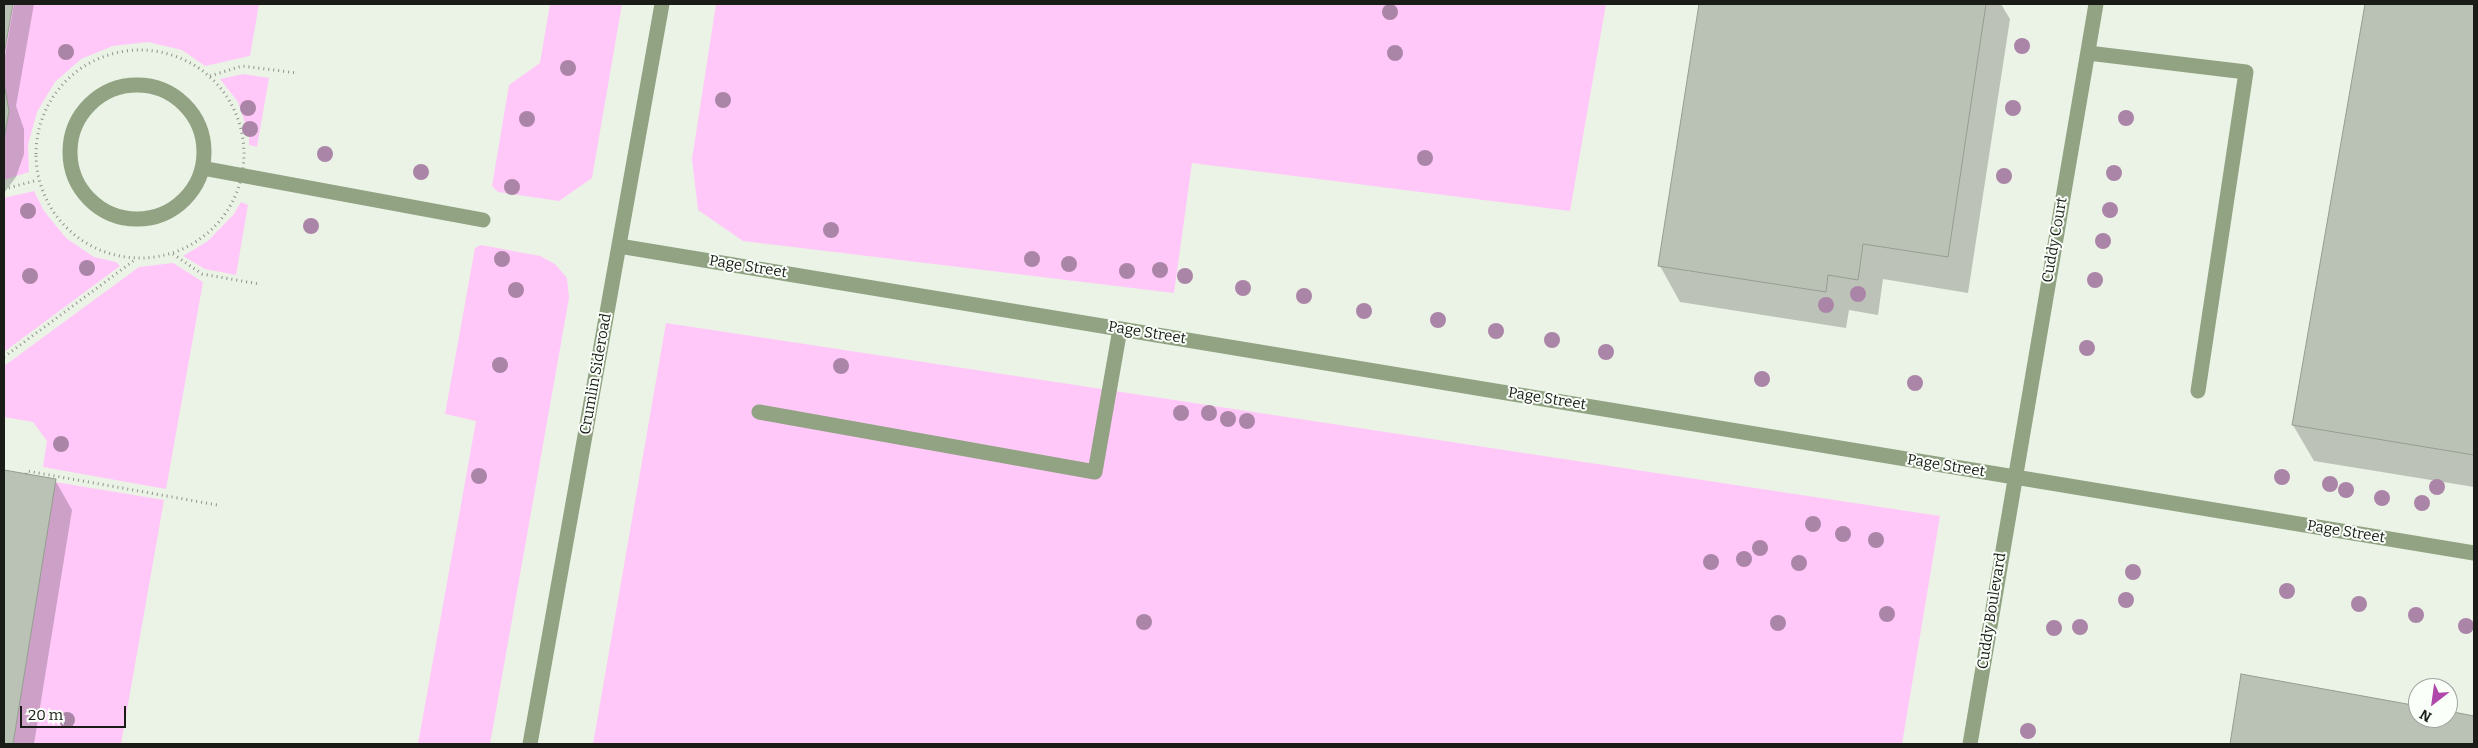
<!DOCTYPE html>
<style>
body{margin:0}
#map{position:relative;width:2478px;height:748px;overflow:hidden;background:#ebf3e6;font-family:Bitter,serif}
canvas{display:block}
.frame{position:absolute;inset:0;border:5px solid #191c17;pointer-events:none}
.north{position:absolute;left:2408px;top:678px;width:50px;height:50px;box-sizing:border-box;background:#fbfff9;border:1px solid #a1a49f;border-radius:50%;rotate:210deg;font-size:14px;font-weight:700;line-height:20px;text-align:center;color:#191c17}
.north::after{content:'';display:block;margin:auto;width:18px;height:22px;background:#b048ab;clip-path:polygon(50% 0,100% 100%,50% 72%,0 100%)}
.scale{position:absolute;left:20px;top:706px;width:106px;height:22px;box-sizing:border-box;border:2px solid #191c17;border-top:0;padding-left:6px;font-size:15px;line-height:18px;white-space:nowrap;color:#191c17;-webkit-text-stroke:4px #fbfff9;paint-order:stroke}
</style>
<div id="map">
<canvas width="2478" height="748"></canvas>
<div class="frame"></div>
<div class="north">N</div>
<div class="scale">20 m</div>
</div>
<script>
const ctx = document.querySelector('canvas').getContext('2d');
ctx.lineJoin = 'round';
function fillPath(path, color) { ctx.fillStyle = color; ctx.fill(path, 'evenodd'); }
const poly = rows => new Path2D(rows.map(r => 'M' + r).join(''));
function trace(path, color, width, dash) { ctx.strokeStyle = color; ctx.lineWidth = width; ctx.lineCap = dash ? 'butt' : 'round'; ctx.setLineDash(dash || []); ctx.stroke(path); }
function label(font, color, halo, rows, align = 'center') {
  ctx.font = font + ' Bitter,serif'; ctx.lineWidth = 4; ctx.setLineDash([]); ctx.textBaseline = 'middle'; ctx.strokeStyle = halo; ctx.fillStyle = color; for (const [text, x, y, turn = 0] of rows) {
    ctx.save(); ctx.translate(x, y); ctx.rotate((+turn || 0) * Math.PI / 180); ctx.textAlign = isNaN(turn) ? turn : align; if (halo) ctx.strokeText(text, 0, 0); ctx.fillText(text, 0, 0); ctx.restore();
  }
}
fillPath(poly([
 [13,4,259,4,250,56,205,66,182,50,148,42,113,46,81,59,55,82,37,112,28,145,29,172,4,180,4,139,9,111,4,83,4,55],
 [550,4,622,4,592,178,559,201,498,192,492,186,509,85,540,63],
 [716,4,1606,4,1570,211,1192,163,1174,293,743,241,698,210,692,159],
 [243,74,269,78,257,147,249,145,249,135,238,102,220,79],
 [34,191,44,211,66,238,94,257,116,262,120,266,4,352,4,198],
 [241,202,248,205,236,275,205,269,183,256,208,241,234,214],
 [481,245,540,256,555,264,567,278,569,298,490,744,418,744,476,421,445,414,475,248],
 [173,263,203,282,166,489,43,467,47,441,33,422,4,417,4,366,139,267],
 [666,323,1940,516,1902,744,593,744],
 [55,482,164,500,121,744,13,744]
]), '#ffc8f9');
fillPath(poly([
 [4,4,11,4,4,47],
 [14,4,34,4,16,106,24,129,24,154,16,177,4,193,4,62],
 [1700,4,2001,4,2010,19,1968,293,1883,279,1878,315,1849,310,1846,328,1680,302,1660,266],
 [2367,4,2474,4,2474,487,2314,461,2293,425],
 [4,472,55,480,72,510,34,744,4,744],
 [2242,676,2418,707,2418,718,2448,718,2448,712,2474,717,2474,744,2232,744]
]), '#0003');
const building = poly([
 [4,4,13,4,4,55,4,4],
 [1699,4,1986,4,1948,257,1863,244,1858,280,1828,275,1826,292,1658,266,1699,4],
 [2365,4,2474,4,2474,455,2292,425,2365,4],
 [4,83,9,111,4,139,4,83],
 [4,470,56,479,13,744,4,744,4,470],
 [2241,674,2418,706,2418,718,2448,718,2448,711,2474,716,2474,744,2230,744,2241,674]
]);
fillPath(building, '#bac2b5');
trace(building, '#959d90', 1);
trace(poly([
 '36 154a104 104 0 1 1 208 0a104 104 0 1 1-208 0Z',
 [210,76,242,66,297,73],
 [4,189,38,180],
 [173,254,202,274,259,284],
 [4,357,136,259],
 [26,474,27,471,217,505]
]), '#8e948a', 3, [1, 4]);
trace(poly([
 [2088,53,2246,72,2198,391],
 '70 152a67 67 0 1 1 134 0a67 67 0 1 1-134 0Z',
 [202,168,483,220],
 [619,246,2474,553],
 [759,412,1095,472,1120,329],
 [530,744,662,4],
 [1970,744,2096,4]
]), '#91a383', 15);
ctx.fillStyle = '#ab85a7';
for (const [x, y] of [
 [1390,12],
 [2022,46],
 [66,52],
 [1395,53],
 [568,68],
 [723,100],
 [248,108],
 [2013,108],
 [2126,118],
 [527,119],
 [250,129],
 [325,154],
 [1425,158],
 [421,172],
 [2114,173],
 [2004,176],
 [512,187],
 [2110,210],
 [28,211],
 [311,226],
 [831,230],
 [2103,241],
 [502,259],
 [1032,259],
 [1069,264],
 [87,268],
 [1160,270],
 [1127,271],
 [30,276],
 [1185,276],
 [2095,280],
 [1243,288],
 [516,290],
 [1858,294],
 [1304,296],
 [1826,305],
 [1364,311],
 [1438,320],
 [1496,331],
 [1552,340],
 [2087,348],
 [1606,352],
 [500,365],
 [841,366],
 [1762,379],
 [1915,383],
 [1181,413],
 [1209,413],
 [1228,419],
 [1247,421],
 [61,444],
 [479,476],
 [2282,477],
 [2330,484],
 [2437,487],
 [2346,490],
 [2382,498],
 [2422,503],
 [1813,524],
 [1843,534],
 [1876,540],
 [1760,548],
 [1744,559],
 [1711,562],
 [1799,563],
 [2133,572],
 [2287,591],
 [2126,600],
 [2359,604],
 [1887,614],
 [2416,615],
 [1144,622],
 [1778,623],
 [2466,626],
 [2080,627],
 [2054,628],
 [67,720],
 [2028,731]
]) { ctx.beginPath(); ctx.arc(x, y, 8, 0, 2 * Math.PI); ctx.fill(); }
label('15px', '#191c17', '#fbfff9', [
 ["Cuddy Court",2055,240,-80],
 ["Page Street",748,267,9],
 ["Page Street",1147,333,9],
 ["Crumlin Sideroad",596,374,-80],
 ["Page Street",1547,399,9],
 ["Page Street",1946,466,9],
 ["Page Street",2346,532,9],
 ["Cuddy Boulevard",1992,611,-81]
]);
</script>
